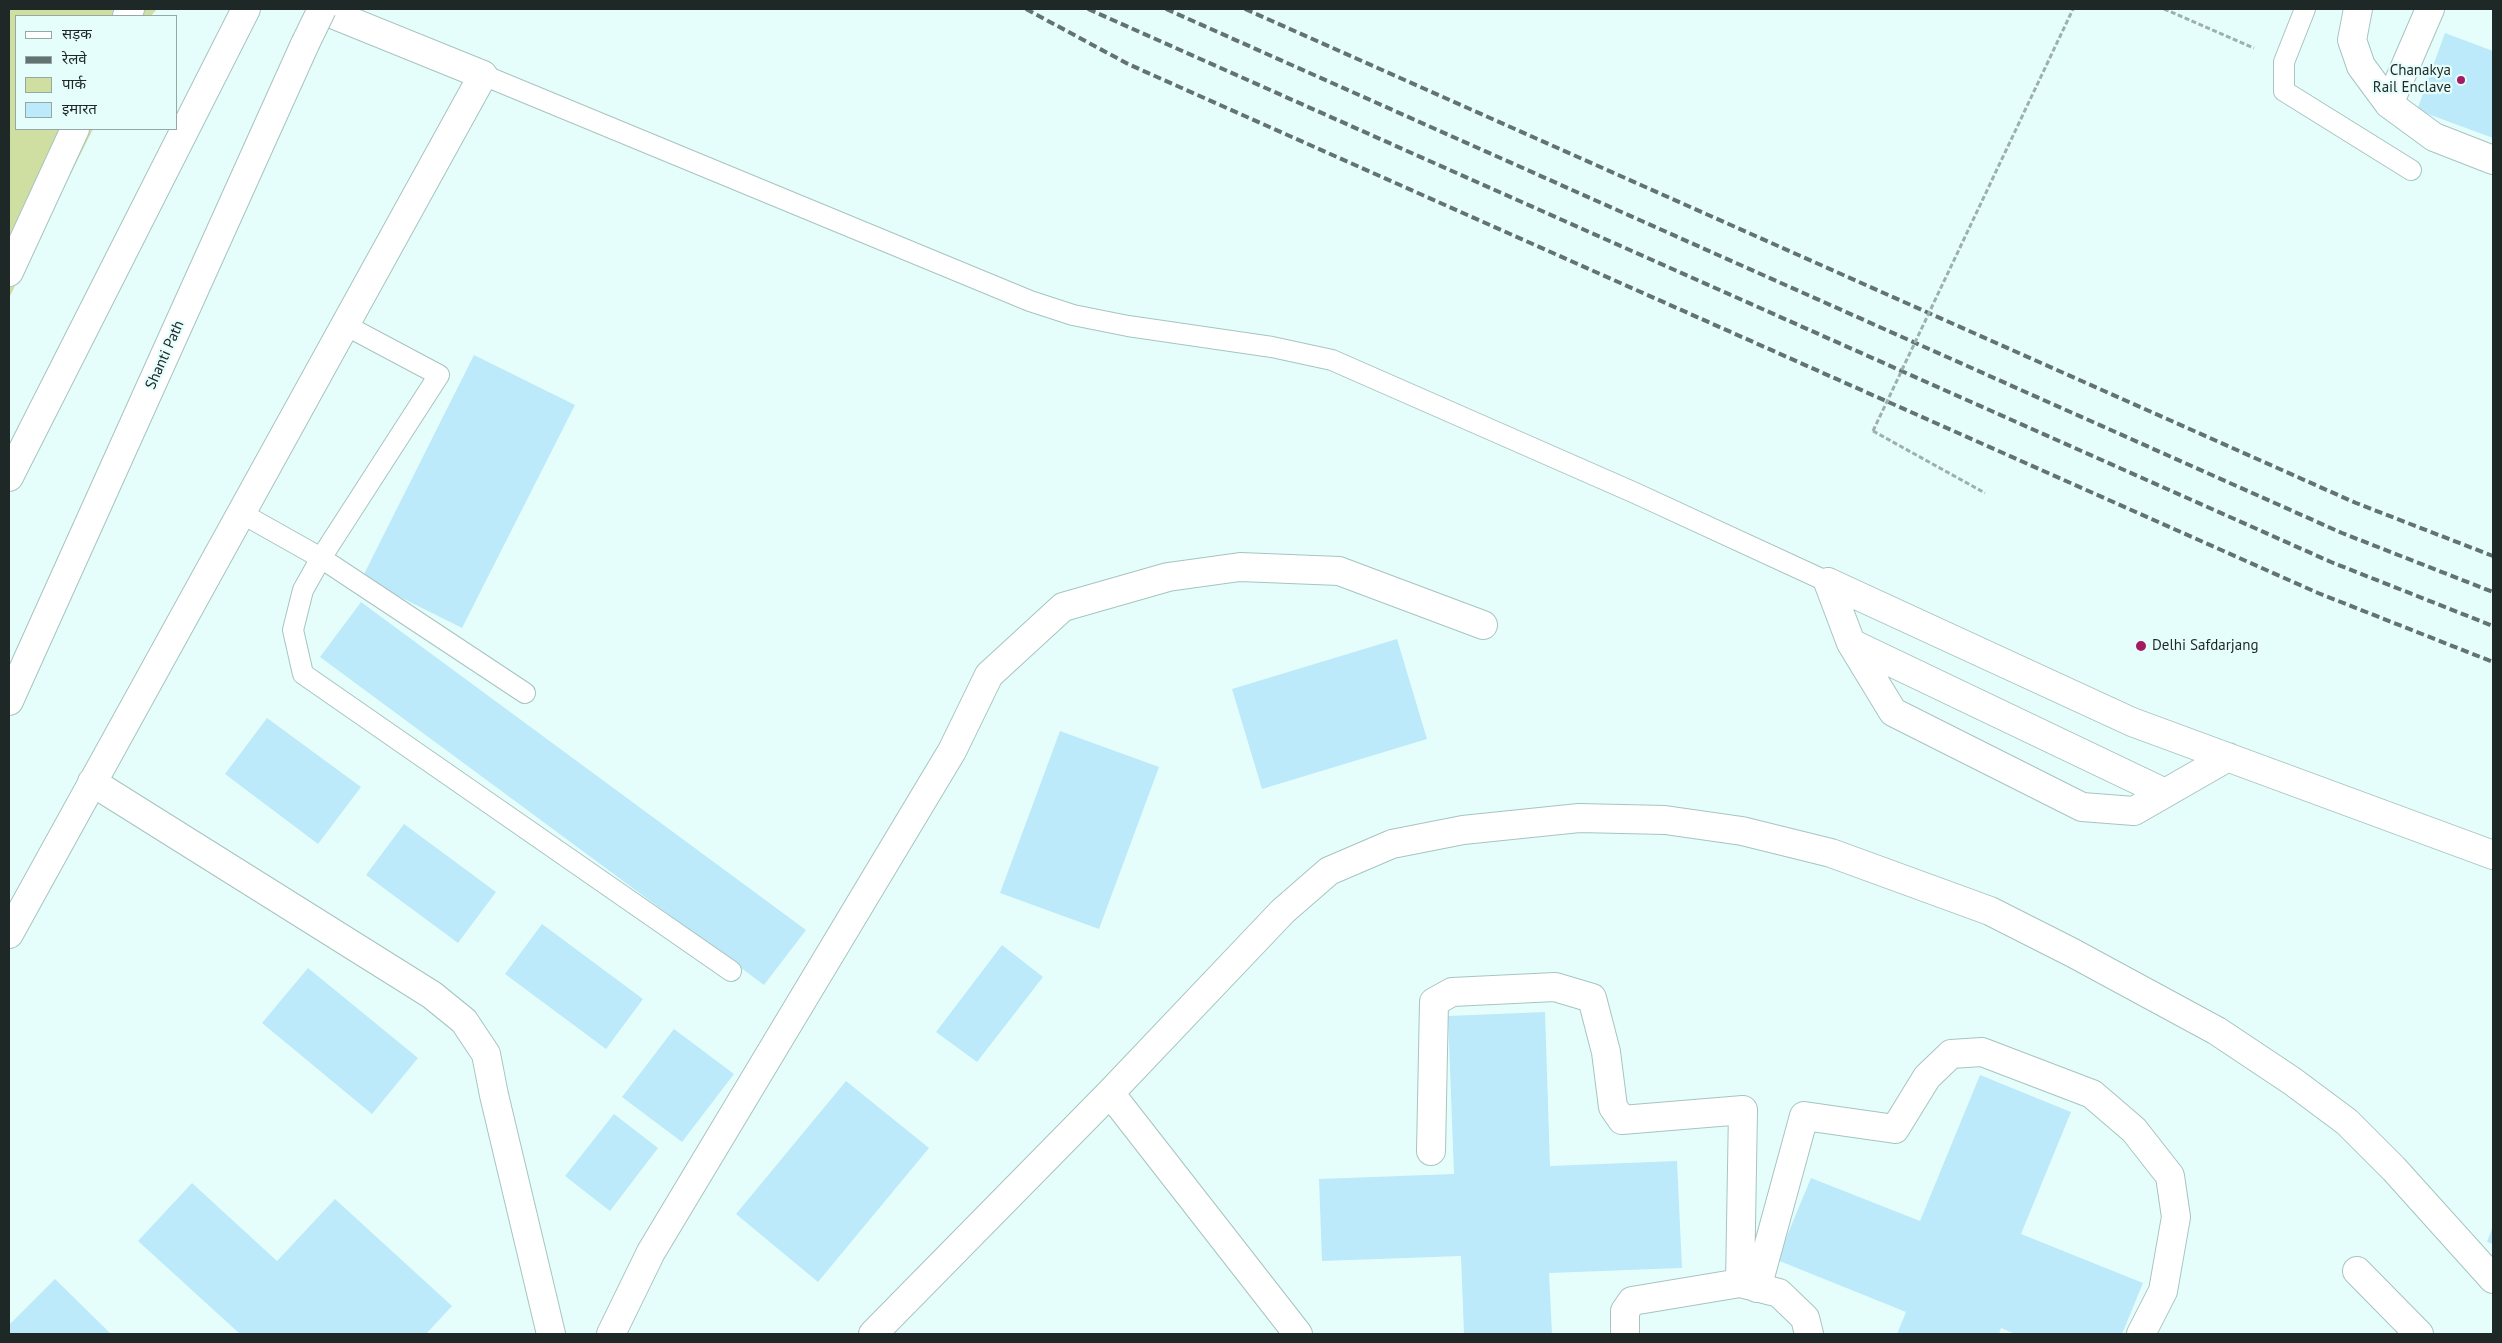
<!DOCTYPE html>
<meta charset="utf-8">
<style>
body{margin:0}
#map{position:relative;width:2502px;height:1343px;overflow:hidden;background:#e6fefb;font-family:"PT Sans","Noto Sans Devanagari",sans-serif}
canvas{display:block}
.frame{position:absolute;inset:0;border:10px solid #1d2827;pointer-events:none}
.legend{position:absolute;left:15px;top:15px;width:162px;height:115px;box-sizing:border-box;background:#e6fefb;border:1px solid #96a8a6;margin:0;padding:6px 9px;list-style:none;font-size:15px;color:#1d2827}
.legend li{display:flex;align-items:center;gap:10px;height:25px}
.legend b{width:25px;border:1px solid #96a8a6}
</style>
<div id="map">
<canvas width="2502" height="1343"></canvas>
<div class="frame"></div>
<ul class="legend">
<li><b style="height:6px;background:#fff"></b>सड़क</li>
<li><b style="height:6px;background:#637371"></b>रेलवे</li>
<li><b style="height:14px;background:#cfdfa2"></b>पार्क</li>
<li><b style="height:14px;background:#bceafa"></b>इमारत</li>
</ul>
</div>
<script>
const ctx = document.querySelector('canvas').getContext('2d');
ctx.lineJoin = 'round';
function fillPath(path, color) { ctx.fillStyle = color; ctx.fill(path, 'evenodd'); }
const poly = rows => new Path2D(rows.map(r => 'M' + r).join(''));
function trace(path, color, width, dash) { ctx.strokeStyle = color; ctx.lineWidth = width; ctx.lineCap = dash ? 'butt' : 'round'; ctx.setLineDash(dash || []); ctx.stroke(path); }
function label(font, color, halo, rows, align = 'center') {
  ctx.font = font + ' "PT Sans",sans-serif'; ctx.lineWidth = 4.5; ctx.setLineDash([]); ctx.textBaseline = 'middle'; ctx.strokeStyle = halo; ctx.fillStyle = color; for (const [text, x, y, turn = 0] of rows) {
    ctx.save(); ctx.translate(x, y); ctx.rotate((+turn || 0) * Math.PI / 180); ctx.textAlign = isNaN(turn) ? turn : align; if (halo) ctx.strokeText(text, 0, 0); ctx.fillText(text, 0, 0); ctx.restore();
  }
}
fillPath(poly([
 [9,9,157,9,151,16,16,16,16,129,93,129,9,298]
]), '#cfdfa2');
fillPath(poly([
 [2445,33,2493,51,2493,138,2417,110],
 [474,355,575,405,462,628,362,578],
 [361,602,806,930,764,985,320,657],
 [1397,639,1427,739,1262,789,1232,689],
 [267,718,361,787,318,844,225,774],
 [1060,731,1159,767,1099,929,1000,893],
 [404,824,496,892,458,943,366,875],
 [542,924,643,999,606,1049,505,974],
 [1002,945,1043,977,977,1062,936,1032],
 [308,968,418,1058,372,1114,262,1023],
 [1545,1012,1550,1166,1677,1161,1682,1268,1549,1273,1552,1334,1464,1334,1461,1256,1322,1261,1319,1179,1454,1174,1448,1016],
 [674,1029,734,1074,682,1142,622,1097],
 [1980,1075,2071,1112,2021,1234,2143,1283,2122,1334,2015,1334,2001,1328,1999,1334,1897,1334,1906,1312,1777,1260,1811,1178,1920,1221],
 [846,1081,929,1148,818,1282,736,1214],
 [614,1114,658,1148,610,1211,565,1176],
 [192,1183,277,1261,335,1199,452,1306,426,1334,240,1334,138,1241],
 [2493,1226,2493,1244,2487,1242],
 [55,1279,111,1334,9,1334,9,1325]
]), '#bceafa');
const service = poly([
 [2305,9,2284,62,2284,91,2411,170],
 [483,75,1030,301,1073,315,1128,326,1272,347,1332,360,1635,493,1828,582],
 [345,325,439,375,321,558,525,693],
 [241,513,321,558,303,590,293,630,303,674,731,971]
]);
const minor = poly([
 [2358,9,2352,40,2361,66,2389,104,2434,137,2493,160],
 [127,16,130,9],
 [2389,104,2430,9],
 [9,272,75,129],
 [1828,582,2132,722,2493,855],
 [1828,582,1851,643,1893,712,2082,807,2134,811,2228,757],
 [1851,643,2165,793],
 [92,782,432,995,464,1021,486,1054,494,1095,551,1334],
 [9,934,483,75,320,9],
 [1110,1093,1298,1334],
 [1431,1151,1434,1002,1452,992,1555,987,1592,998,1606,1052,1613,1107,1622,1120,1743,1110,1740,1283],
 [2357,1271,2419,1334],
 [1757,1288,1804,1116,1895,1129,1927,1077,1951,1054,1982,1052,2092,1094,2134,1130,2170,1176,2176,1217,2163,1291,2141,1334],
 [611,1334,651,1252,952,751,989,675,1063,607,1168,577,1240,567,1339,571,1483,625],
 [873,1334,1110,1093,1283,911,1329,871,1392,844,1463,830,1579,818,1665,820,1742,831,1831,853,1990,911,2073,953,2217,1031,2292,1081,2347,1122,2394,1169,2493,1279],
 [1625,1334,1625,1311,1632,1301,1740,1283,1779,1293,1805,1318,1809,1334]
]);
const secondary = poly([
 [9,477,246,9],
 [9,701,305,44]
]);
trace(service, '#a7c4c0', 22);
trace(minor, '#a7c4c0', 30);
trace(secondary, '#a7c4c0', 30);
trace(poly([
 [2164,9,2254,48],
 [1873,431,1985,493]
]), '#9db0ae', 3, [5, 2.5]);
trace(service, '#fff', 20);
trace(minor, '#fff', 28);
trace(secondary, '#fff', 28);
trace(poly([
 [1026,9,1128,64,1175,85,2318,593,2493,662],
 [1088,9,2331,562,2493,626],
 [1166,9,2342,533,2493,592],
 [1245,9,2356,503,2493,556]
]), '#637371', 4, [8, 4]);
const secondaryBridge = poly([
 [305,44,322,9]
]);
trace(secondaryBridge, '#a7c4c0', 30, []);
trace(poly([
 [1873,431,2073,9]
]), '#9db0ae', 3, [5, 2.5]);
trace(secondaryBridge, '#fff', 28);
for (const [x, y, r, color] of [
 [2461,80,5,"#a51b63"],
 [2141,646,6,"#a51b63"]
]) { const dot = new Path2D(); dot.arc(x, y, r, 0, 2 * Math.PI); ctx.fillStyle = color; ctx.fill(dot); trace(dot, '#e6fefb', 2); }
label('15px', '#1d2827', '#e6fefb', [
 ["Chanakya",2451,71],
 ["Rail Enclave",2451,88],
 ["Delhi Safdarjang",2152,646,"left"]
], 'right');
label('15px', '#1d2827', '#e6fefb', [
 ["Shanti Path",165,355,-66]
]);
</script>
